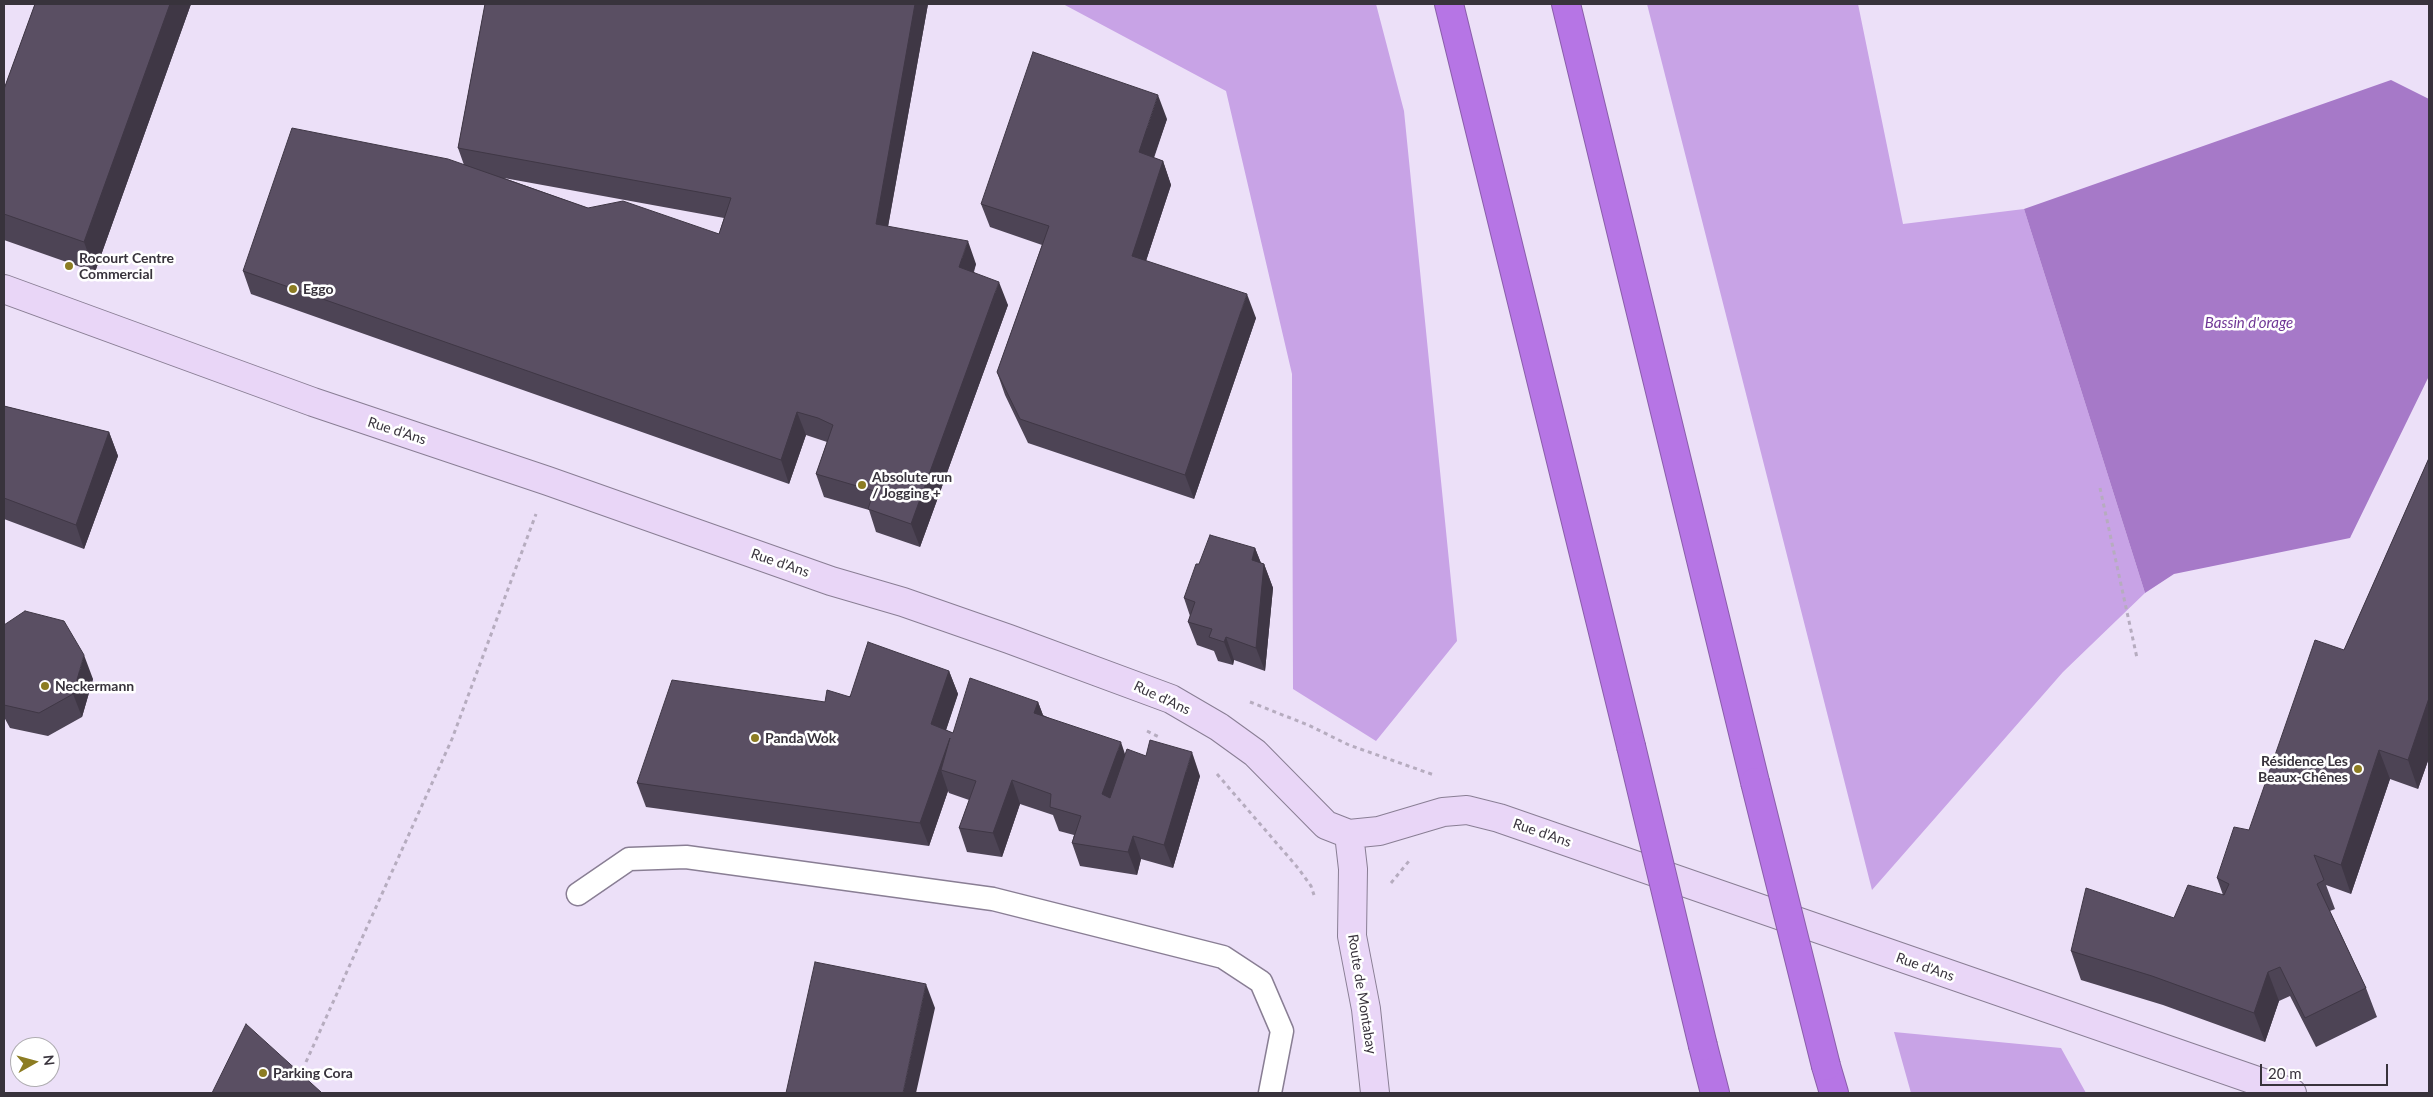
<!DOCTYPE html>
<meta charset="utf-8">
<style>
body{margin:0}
#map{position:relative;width:2433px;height:1097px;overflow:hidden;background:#ece0f8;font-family:Lato,sans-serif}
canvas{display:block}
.frame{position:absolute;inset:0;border:5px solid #38333c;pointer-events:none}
.north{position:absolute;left:10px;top:1037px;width:50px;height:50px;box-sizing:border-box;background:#fff;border:1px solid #afadb1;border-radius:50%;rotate:83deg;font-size:14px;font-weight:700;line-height:20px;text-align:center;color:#38333c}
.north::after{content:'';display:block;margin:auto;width:18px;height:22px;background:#8c7c22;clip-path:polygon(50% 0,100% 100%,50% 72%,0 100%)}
.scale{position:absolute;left:2260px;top:1064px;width:128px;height:22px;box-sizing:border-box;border:2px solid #38333c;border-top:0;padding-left:6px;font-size:15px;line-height:18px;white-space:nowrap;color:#38333c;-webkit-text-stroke:4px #fff;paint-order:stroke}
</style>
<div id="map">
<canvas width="2433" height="1097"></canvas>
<div class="frame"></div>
<div class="north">N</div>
<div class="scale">20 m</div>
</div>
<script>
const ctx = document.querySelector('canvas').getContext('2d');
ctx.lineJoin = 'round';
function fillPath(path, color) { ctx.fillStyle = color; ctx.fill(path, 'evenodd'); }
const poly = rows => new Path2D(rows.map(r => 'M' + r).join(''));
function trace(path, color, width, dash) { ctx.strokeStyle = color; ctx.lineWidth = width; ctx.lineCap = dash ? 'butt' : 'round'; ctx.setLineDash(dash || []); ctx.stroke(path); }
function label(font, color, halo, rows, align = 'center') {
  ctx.font = font + ' Lato,sans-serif'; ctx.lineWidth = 5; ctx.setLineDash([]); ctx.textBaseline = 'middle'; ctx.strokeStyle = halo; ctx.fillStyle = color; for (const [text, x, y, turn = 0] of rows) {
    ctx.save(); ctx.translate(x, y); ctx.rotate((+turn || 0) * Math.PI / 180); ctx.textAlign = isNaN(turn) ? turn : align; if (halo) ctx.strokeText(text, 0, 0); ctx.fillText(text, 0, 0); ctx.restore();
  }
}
fillPath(poly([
 [1063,4,1376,4,1404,111,1457,641,1376,741,1293,689,1292,374,1226,91],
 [1647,4,1858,4,1903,224,2024,209,2145,593,2063,672,1872,890],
 [1894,1032,2061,1048,2086,1093,1911,1093]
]), '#c8a3e6');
fillPath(poly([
 [2391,80,2429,99,2429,376,2350,538,2174,574,2145,593,2024,209]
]), '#a679c8');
const lane = poly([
 [578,894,629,859,686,857,993,899,1223,957,1261,982,1282,1031,1270,1093]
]);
const secondary = poly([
 [4,289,313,402,548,481,831,581,903,602,1009,639,1171,699,1219,727,1255,753,1326,825,1349,834,1379,831,1443,812,1467,810,1499,818,2292,1093],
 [1349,834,1353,869,1352,936,1366,1009,1375,1093]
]);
const highway = poly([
 [1449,4,1631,746],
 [1566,4,1755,782],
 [1703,1046,1715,1093],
 [1826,1066,1834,1093]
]);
trace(lane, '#897e94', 25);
trace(secondary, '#897e94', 30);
trace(highway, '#8a5eaa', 30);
trace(poly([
 [2100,488,2137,658],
 [1250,702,1308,725,1349,745,1434,775],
 [1147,731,1159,737],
 [1217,774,1298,868,1311,886,1314,895],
 [1391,883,1409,861],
 [306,1062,452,739,536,514]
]), '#b6acbf', 3, [4, 4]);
trace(lane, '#fff', 22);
trace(secondary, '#e9d6f7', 28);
trace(highway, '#b675e5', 28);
const highwayBridge = poly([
 [1631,746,1703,1046],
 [1755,782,1826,1066]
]);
trace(highwayBridge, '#8a5eaa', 30, []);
trace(highwayBridge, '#b675e5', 28);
fillPath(poly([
 [35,4,191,4,95,272,4,240,4,89],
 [485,4,928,4,888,227,976,264,974,272,1008,305,920,547,876,532,869,510,824,497,816,474,827,442,806,435,789,484,251,294,243,271,464,165,458,148],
 [504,178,724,218,719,234,588,208],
 [1167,119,1154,158,1163,161,1171,185,1146,261,1256,318,1194,499,1028,443,1005,395,997,372,1042,245,990,227,981,204],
 [4,406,109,432,118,456,84,549,4,519],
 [2429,458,2429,758,2418,789,2390,779,2351,894,2326,885,2335,909,2330,911,2366,988,2377,1017,2316,1047,2290,996,2279,1001,2265,1042,2163,1005,2081,980,2071,951,2174,918,2223,895,2217,878,2249,830,2344,650],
 [1255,548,1261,563,1264,564,1273,588,1265,671,1234,660,1233,665,1218,661,1214,651,1197,645,1188,622,1190,616,1184,598,1199,564],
 [4,625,93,679,82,717,48,736,10,728,4,717],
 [949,671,958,694,946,730,953,733,1038,702,1043,715,1125,755,1200,776,1173,868,1141,859,1137,875,1080,866,1072,843,1074,835,1059,831,1053,815,1020,804,1002,857,967,852,959,828,969,800,949,793,948,791,929,846,646,807,637,783,825,702]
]), '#4d4455');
fillPath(poly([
 [170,4,191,4,95,272,84,242],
 [915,4,928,4,884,248,876,224],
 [1158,95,1167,119,1147,176,1139,152],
 [1163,161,1171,185,1140,279,1132,256],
 [968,241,976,264,967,290,959,267],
 [999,282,1008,305,920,547,911,524],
 [1247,294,1256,318,1194,499,1185,475],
 [797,412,806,435,789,484,781,460],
 [109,432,118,456,84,549,76,525],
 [1255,548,1264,571,1264,564,1273,588,1265,671,1256,648,1252,560],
 [1226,637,1234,660,1233,665,1224,642],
 [84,655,93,679,82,717,73,694],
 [949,671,958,694,940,748,931,724],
 [2429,698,2429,758,2418,789,2408,760],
 [1038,702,1047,726,1034,713],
 [950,738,941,770,948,791,929,846,920,823],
 [1121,742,1129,766,1111,818,1102,794],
 [2379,750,2390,779,2351,894,2341,865],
 [1192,752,1200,776,1173,868,1164,845],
 [1012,780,1020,804,1002,857,993,833],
 [1133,836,1141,859,1137,875,1128,852],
 [2268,972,2279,1001,2265,1042,2254,1013],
 [926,984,935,1008,916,1093,903,1093]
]), '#3f3745');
const building = poly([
 [35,4,170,4,84,242,4,214,4,89,35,4],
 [485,4,915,4,876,224,968,241,959,267,999,282,911,524,868,509,874,491,816,474,833,425,818,418,797,412,781,460,243,271,292,128,448,159,588,208,623,201,719,234,731,198,458,148,485,4],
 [1033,52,1158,95,1139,152,1163,161,1132,256,1247,294,1185,475,1020,419,997,372,1049,226,981,204,1033,52],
 [4,406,109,432,76,525,4,498,4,406],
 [2429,458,2429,698,2408,760,2379,750,2341,865,2314,855,2324,880,2317,884,2366,988,2305,1018,2280,967,2268,972,2254,1013,2152,976,2071,951,2086,888,2174,918,2188,885,2224,895,2229,884,2217,878,2234,827,2249,830,2315,640,2344,650,2429,458],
 [1210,535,1255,548,1252,560,1264,564,1256,648,1226,637,1224,642,1209,637,1212,629,1188,622,1195,602,1184,598,1196,564,1199,564,1210,535],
 [25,611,64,621,84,655,73,694,39,713,4,705,4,625,25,611],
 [868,642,949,671,931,724,953,733,970,678,1038,702,1034,713,1121,742,1102,794,1110,798,1127,749,1146,756,1150,740,1192,752,1164,845,1133,836,1128,852,1072,843,1081,816,1050,807,1051,794,1012,780,993,833,959,828,976,781,941,770,950,738,920,823,637,783,672,680,825,702,827,690,850,697,868,642],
 [815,962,926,984,903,1093,786,1093,815,962],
 [246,1024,322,1093,212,1093,246,1024]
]);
fillPath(building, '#5a4f63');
trace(building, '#3f3745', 1);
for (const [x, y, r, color] of [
 [69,266,5,"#8c7c22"],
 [293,289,5,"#8c7c22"],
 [862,485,5,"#8c7c22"],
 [45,686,5,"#8c7c22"],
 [755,738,5,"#8c7c22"],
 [2358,769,5,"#8c7c22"],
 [263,1073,5,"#8c7c22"]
]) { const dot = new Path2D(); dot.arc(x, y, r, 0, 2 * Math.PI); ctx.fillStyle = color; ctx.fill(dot); trace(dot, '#fff', 2); }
label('bold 14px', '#38333c', '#fff', [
 ["Rocourt Centre",79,258],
 ["Commercial",79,274],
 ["Eggo",303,289],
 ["Absolute run",872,477],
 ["/ Jogging +",872,493],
 ["Neckermann",55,686],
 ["Panda Wok",765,738],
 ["Résidence Les",2348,761,"right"],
 ["Beaux-Chênes",2348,777,"right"],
 ["Parking Cora",273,1073]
], 'left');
label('14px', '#38333c', '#fff', [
 ["Rue d'Ans",397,431,18],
 ["Rue d'Ans",780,563,19],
 ["Rue d'Ans",1162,698,25],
 ["Rue d'Ans",1542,833,19],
 ["Rue d'Ans",1925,967,19],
 ["Route de Montabay",1362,994,81]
]);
label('italic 15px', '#703796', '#fff', [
 ["Bassin d'orage",2249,323]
]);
</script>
